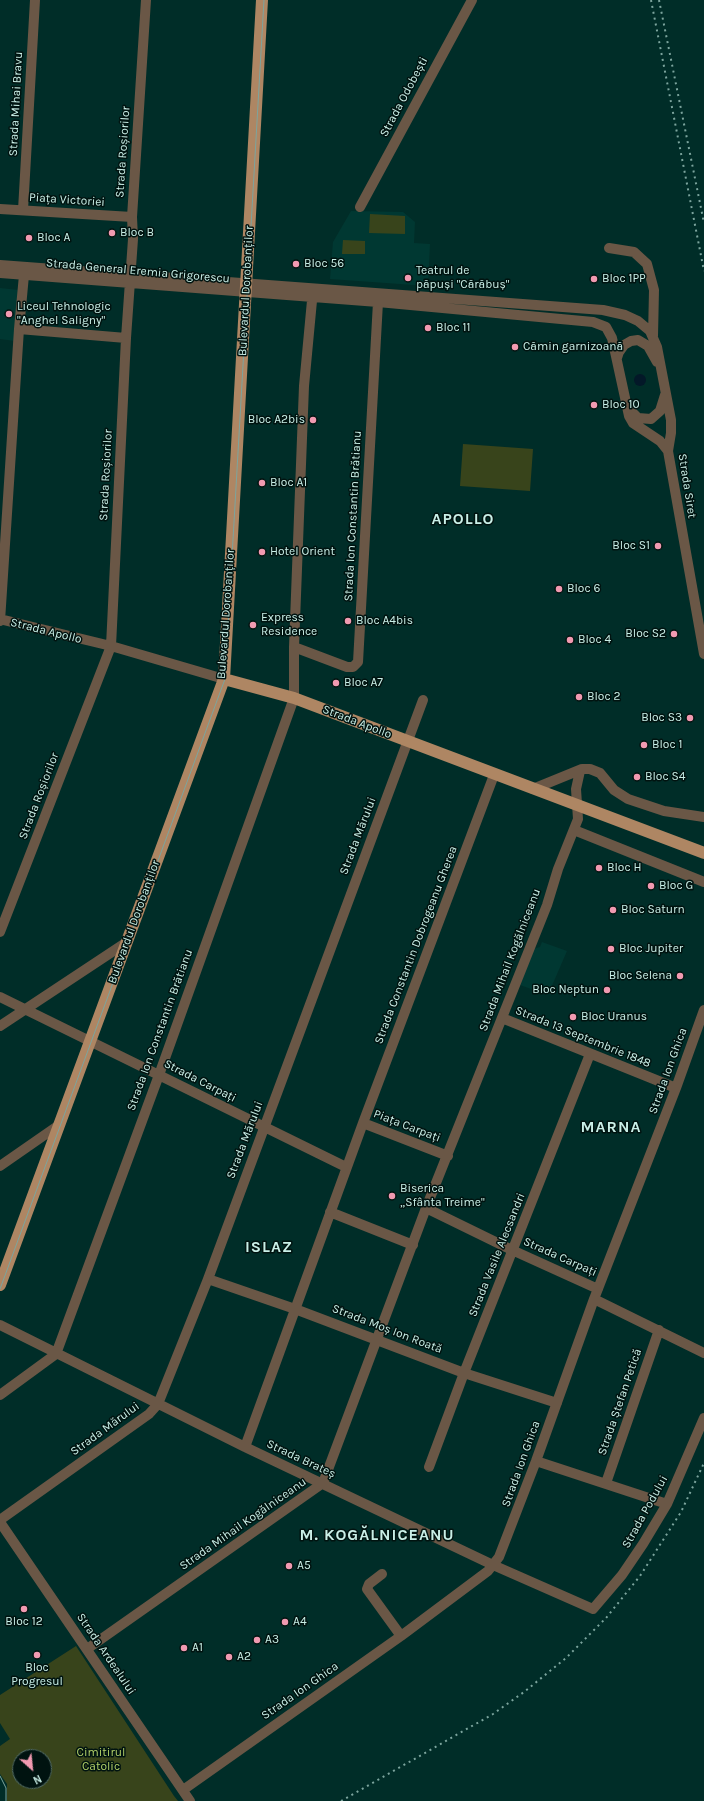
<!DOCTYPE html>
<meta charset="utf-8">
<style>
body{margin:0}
#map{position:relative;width:704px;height:1801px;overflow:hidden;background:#002d28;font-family:Karla,sans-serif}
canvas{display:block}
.north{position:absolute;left:12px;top:1749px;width:40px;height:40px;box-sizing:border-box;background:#001310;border:1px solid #506b66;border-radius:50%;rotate:153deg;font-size:11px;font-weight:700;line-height:16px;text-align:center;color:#c9efe7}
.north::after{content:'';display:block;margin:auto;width:14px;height:18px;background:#f19ab1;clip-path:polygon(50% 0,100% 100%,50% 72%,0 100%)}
</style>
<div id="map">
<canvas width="704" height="1801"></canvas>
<div class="north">N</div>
</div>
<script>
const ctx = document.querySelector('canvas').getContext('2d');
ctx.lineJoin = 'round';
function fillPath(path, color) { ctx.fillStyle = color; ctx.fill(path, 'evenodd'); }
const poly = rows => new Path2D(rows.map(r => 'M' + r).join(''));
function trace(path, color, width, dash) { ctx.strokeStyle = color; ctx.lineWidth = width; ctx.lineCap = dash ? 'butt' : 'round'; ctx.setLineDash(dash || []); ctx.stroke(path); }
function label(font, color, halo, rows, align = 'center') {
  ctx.font = font + ' Karla,sans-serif'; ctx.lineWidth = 3; ctx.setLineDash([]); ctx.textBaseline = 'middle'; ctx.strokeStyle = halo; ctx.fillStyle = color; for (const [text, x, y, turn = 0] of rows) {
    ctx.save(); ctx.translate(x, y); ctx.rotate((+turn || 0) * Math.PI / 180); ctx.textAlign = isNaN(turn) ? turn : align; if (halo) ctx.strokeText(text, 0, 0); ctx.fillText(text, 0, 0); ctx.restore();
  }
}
fillPath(poly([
 [351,211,403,212,415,222,414,243,430,244,428,286,330,279,333,242],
 [0,288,19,290,15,341,0,339],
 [542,942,567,951,548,995,520,985,533,949,540,947]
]), '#003832');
fillPath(poly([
 [370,214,405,216,405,234,369,233],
 [343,240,365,241,365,254,342,254],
 [463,444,533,449,530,491,460,486],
 [76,1646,174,1796,178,1801,7,1801,7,1784,0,1774,0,1746,10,1739,0,1723,0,1695],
 [20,1757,44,1757,44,1781,20,1781]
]), '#38441b');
fillPath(poly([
 '634 380a6 6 0 1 1 12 0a6 6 0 1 1-12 0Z'
]), '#031828');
trace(poly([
 [360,207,472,0],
 [0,209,132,217],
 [23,210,35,0],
 [609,248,634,252,647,264,654,290,653,336],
 [0,265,603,310,625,315,638,321,650,331,657,347,671,420,671,433,668,451,704,654],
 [0,273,378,302,593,322,606,327,612,338,629,416,633,423,660,441,668,451],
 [19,329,126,338],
 [617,358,619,352,624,345,631,341,638,340,648,346,657,362],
 [629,409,638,418,651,419,660,411,665,395],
 [0,619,111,646,224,679],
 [0,621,19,329,24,275],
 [294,647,347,667,353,667,358,662,378,302],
 [533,789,582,769,590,769,600,773,614,790,628,799,664,811,704,817],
 [574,830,704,882],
 [0,932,111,646,126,338,133,239,132,217,146,0],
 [0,997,346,1167],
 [502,1018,676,1088],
 [0,1026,127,942],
 [363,1123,448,1156],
 [0,1166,59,1125],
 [426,1208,512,1250,598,1289],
 [330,1212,413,1245],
 [208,1279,295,1309,464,1373,557,1403],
 [594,1299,704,1353],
 [0,1325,245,1447,493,1565,593,1609,622,1575,643,1544,667,1504,704,1418],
 [0,1395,56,1354,159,1075,294,698,294,647,304,386,313,290],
 [245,1447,363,1123,494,775],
 [536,1461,667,1504],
 [429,1467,464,1373,590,1054],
 [606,1483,659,1330],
 [0,1520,149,1414,158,1404,208,1279,423,700],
 [0,1522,190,1801],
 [382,1574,369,1584,367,1589,401,1636],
 [87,1649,323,1483,426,1208,547,905,558,869,578,819,576,789,580,771],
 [183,1790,401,1636,488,1571,499,1557,536,1461,594,1299,676,1088,704,1010]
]), '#6a5746', 10);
trace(poly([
 [224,679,294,698,704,853],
 [0,1285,224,679,262,0]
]), '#ae8663', 12);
trace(poly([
 [0,1289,225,679,264,0],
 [0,1776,6,1788,6,1801]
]), '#7ca59e', 1);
trace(poly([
 [651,0,704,271],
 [659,0,704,223],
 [341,1801,493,1714,524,1692,566,1658,606,1618,640,1576,681,1512,704,1463]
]), '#7ca59e', 2, [2, 4]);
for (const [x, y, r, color] of [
 [112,233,4,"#f19ab1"],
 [29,238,4,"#f19ab1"],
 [296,264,4,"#f19ab1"],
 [408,278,4,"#f19ab1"],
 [594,279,4,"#f19ab1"],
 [9,314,4,"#f19ab1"],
 [428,328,4,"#f19ab1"],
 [515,347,4,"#f19ab1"],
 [594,405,4,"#f19ab1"],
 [313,420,4,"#f19ab1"],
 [262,483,4,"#f19ab1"],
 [658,546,4,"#f19ab1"],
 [262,552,4,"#f19ab1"],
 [559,589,4,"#f19ab1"],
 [348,621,4,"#f19ab1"],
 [253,625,4,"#f19ab1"],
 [674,634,4,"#f19ab1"],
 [570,640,4,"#f19ab1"],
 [336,683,4,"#f19ab1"],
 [579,697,4,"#f19ab1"],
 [690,718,4,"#f19ab1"],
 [644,745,4,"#f19ab1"],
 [637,777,4,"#f19ab1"],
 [599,868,4,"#f19ab1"],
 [651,886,4,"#f19ab1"],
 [613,910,4,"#f19ab1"],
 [611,949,4,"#f19ab1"],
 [680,976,4,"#f19ab1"],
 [607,990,4,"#f19ab1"],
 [573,1017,4,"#f19ab1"],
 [392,1196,4,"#f19ab1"],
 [289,1566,4,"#f19ab1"],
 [24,1609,4,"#f19ab1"],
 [285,1622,4,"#f19ab1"],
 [257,1640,4,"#f19ab1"],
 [184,1648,4,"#f19ab1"],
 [37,1655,4,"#f19ab1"],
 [229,1657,4,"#f19ab1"]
]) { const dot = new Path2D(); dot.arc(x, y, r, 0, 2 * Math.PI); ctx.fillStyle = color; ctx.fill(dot); trace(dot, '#001310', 1.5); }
label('12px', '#c9efe7', '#001310', [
 ["Strada Odobești",404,97,-62],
 ["Strada Mihai Bravu",16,104,-87],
 ["Strada Roșiorilor",123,152,-86],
 ["Piața Victoriei",67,200,4],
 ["Strada General Eremia Grigorescu",138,271,5],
 ["Bulevardul Dorobanților",246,291,-87],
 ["Strada Roșiorilor",106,475,-87],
 ["Strada Siret",687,486,81],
 ["Strada Ion Constantin Brătianu",353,516,-87],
 ["Bulevardul Dorobanților",226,614,-86],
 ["Strada Apollo",46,631,14],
 ["Strada Apollo",357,722,21],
 ["Strada Roșiorilor",39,796,-69],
 ["Strada Mărului",358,836,-69],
 ["Bulevardul Dorobanților",134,922,-70],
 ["Strada Constantin Dobrogeanu Gherea",416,945,-69],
 ["Strada Mihail Kogălniceanu",510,960,-69],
 ["Strada Ion Constantin Brătianu",160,1030,-70],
 ["Strada 13 Septembrie 1848",583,1037,22],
 ["Strada Ion Ghica",668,1071,-70],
 ["Strada Carpați",200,1081,27],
 ["Piața Carpați",407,1126,21],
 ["Strada Mărului",245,1140,-69],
 ["Strada Vasile Alecsandri",497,1255,-68],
 ["Strada Carpați",560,1257,24],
 ["Strada Moș Ion Roată",387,1329,21],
 ["Strada Ștefan Petică",620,1402,-71],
 ["Strada Mărului",105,1429,-36],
 ["Strada Brateș",301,1459,25],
 ["Strada Ion Ghica",521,1464,-70],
 ["Strada Podului",645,1512,-61],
 ["Strada Mihail Kogălniceanu",243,1524,-35],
 ["Strada Ardealului",106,1654,56],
 ["Strada Ion Ghica",300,1691,-35]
]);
label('12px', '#c9efe7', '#001310', [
 ["Bloc B",120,233],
 ["Bloc A",37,238],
 ["Bloc 56",304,264],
 ["Teatrul de",416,271],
 ["păpuși \"Cărăbuș\"",416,285],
 ["Bloc 1PP",602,279],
 ["Liceul Tehnologic",17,307],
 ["\"Anghel Saligny\"",17,321],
 ["Bloc 11",436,328],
 ["Cămin garnizoană",523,347],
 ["Bloc 10",602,405],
 ["Bloc A2bis",305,420,"right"],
 ["Bloc A1",270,483],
 ["Bloc S1",650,546,"right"],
 ["Hotel Orient",270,552],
 ["Bloc 6",567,589],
 ["Express",261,618],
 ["Residence",261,632],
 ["Bloc A4bis",356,621],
 ["Bloc S2",666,634,"right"],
 ["Bloc 4",578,640],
 ["Bloc A7",344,683],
 ["Bloc 2",587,697],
 ["Bloc S3",682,718,"right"],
 ["Bloc 1",652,745],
 ["Bloc S4",645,777],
 ["Bloc H",607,868],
 ["Bloc G",659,886],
 ["Bloc Saturn",621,910],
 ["Bloc Jupiter",619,949],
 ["Bloc Selena",672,976,"right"],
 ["Bloc Neptun",599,990,"right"],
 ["Bloc Uranus",581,1017],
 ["Biserica",400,1189],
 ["„Sfânta Treime\"",400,1203],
 ["A5",297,1566],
 ["Bloc 12",24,1622,"center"],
 ["A4",293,1622],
 ["A3",265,1640],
 ["A1",192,1648],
 ["A2",237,1657],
 ["Bloc",37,1668,"center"],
 ["Progresul",37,1682,"center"]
], 'left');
label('12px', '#b2d068', '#001310', [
 ["Cimitirul",101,1753],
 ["Catolic",101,1767]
]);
ctx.letterSpacing = '1px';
label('bold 16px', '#c9efe7', '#001310', [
 ["APOLLO",463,519],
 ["MARNA",611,1127],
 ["ISLAZ",269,1247],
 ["M. KOGĂLNICEANU",377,1535]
]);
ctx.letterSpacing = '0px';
</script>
